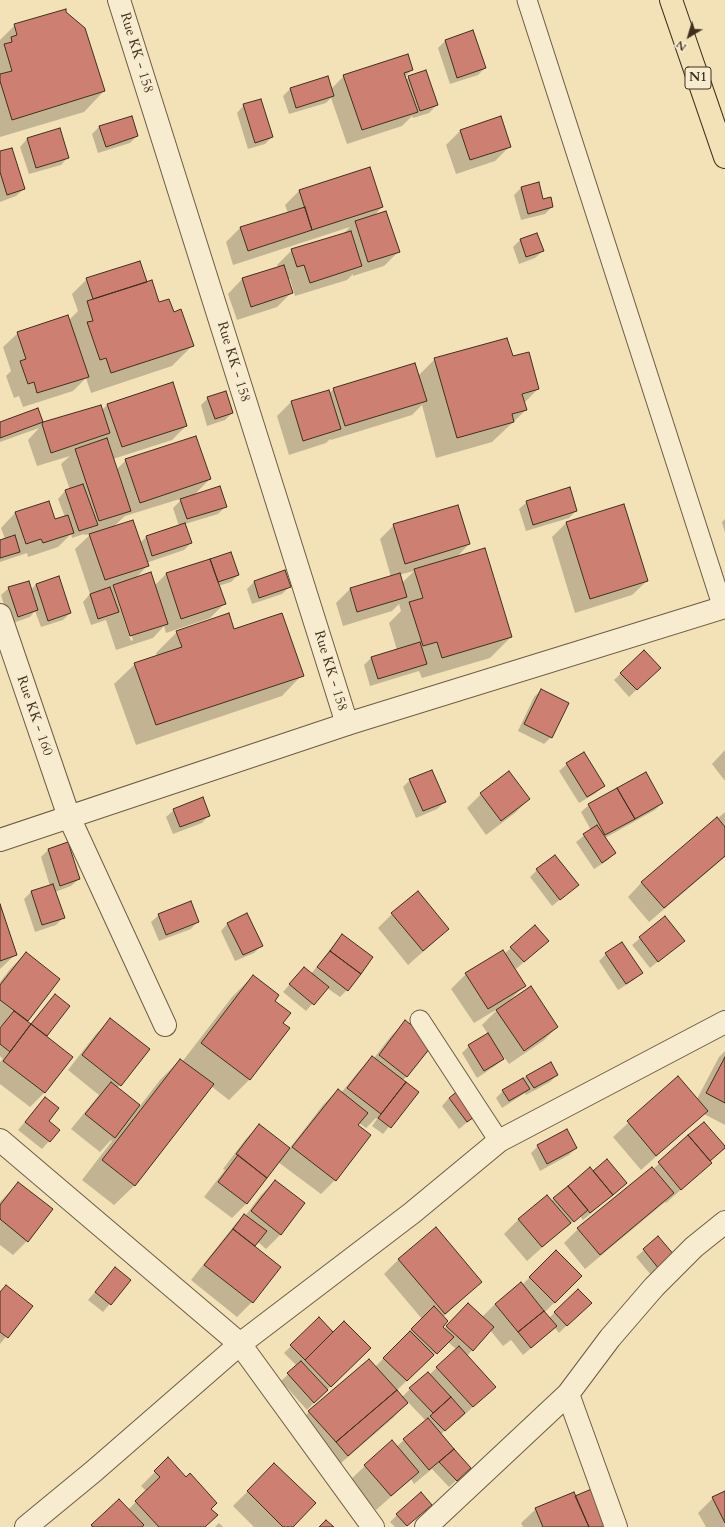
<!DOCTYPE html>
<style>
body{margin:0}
#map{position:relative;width:725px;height:1527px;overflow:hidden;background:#f3e2b7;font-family:Cardo,serif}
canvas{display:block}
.north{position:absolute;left:669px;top:16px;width:40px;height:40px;-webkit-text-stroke:3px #f7ecd0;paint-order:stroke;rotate:218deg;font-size:11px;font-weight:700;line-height:16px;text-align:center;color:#402f1d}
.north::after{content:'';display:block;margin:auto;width:14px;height:18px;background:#402f1d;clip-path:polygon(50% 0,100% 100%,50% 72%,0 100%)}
</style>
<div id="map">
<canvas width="725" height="1527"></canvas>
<div class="north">N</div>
</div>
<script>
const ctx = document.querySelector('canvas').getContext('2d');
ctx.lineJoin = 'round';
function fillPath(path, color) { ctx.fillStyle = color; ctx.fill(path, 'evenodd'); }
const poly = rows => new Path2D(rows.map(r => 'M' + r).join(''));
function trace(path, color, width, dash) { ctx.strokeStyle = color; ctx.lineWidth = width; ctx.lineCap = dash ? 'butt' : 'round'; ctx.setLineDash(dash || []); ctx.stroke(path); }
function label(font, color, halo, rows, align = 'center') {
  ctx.font = font + ' Cardo,serif'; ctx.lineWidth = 4; ctx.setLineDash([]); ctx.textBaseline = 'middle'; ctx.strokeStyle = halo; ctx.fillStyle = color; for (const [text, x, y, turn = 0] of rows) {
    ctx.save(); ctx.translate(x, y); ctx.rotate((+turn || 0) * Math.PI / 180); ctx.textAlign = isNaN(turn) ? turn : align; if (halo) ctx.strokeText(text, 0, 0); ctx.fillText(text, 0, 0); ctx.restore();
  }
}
fillPath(poly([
 [15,25,104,91,84,112,0,137,0,40],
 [445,41,485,68,478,75,450,84,438,48],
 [412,70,405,77,406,80,409,77,437,105,429,113,413,118,412,116,402,126,347,144,331,98,326,103,289,114,283,96,290,89,331,89,344,76],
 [244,105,272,137,265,144,248,149,237,113],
 [99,127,137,136,130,143,98,153,92,134],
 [59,129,68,157,61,165,29,174,20,147,27,139],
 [460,131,510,146,495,161,456,174,446,145],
 [0,152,24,189,16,196,0,202],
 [538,184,543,200,552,207,545,214,521,220,514,195,521,188],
 [299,191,382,207,373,217,398,252,384,266,353,276,353,274,347,280,295,296,290,279,287,280,291,293,277,307,237,320,228,294,242,279,278,268,277,265,292,250,343,234,350,227,233,265,226,242,240,228,288,213,285,205],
 [520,240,543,251,535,258,519,264,513,247],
 [87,279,146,283,159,303,173,313,192,346,172,366,91,393,86,378,73,391,23,407,19,396,14,398,6,376,11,371,3,347,18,333,69,320,78,311,72,294],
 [512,357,538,389,524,403,526,410,492,442,436,458,422,405,412,415,331,440,330,439,326,443,289,455,277,416,291,402,328,391,329,393,334,389,418,376,435,359],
 [208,398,232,413,225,420,207,426,201,405],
 [108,404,186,426,172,440,113,459,117,469,126,460,210,479,193,496,226,506,218,514,185,524,191,543,184,550,146,563,147,566,135,579,154,586,166,574,210,560,238,575,231,582,218,586,224,604,210,618,166,633,164,626,153,638,116,650,106,620,91,625,83,602,90,594,75,549,92,533,85,535,84,534,72,538,71,534,58,547,28,557,27,553,0,562,0,541,5,539,1,528,15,513,48,502,54,520,65,517,58,499,65,491,70,490,61,464,70,456,37,466,28,440,39,428,0,442,0,423,38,410,43,423,102,410],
 [183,498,173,508,179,526,146,537,140,543,113,527,125,516],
 [115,593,117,593,133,640,131,641],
 [527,502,576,511,569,518,526,531,519,509],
 [725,519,725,533,722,522],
 [566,523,647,581,632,595,575,613,552,537],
 [394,525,469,544,456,558,511,637,490,658,422,678,419,671,370,686,364,665,371,658,397,650,389,623,401,611,399,604,392,611,343,626,336,603,350,589,391,577,380,539],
 [414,571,402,583,399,575],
 [284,572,289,587,282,594,252,604,247,589,254,582],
 [58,577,70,613,63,620,41,627,35,611,30,617,10,624,1,595,9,588,31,590,36,584],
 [177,632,302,675,282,696,136,745,114,684,135,664,157,656,156,653],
 [644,651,659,668,629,697,614,680],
 [541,690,551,737,544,744,518,731,534,697],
 [725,750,725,781,712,764],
 [567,764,603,786,596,793,579,803,559,771],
 [410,780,445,802,437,809,416,818,403,787],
 [481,794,529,799,515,813,486,835,467,808],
 [662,803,655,810,605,838,615,853,608,860,594,869,576,842,591,830,581,812,589,805],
 [174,810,209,815,202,823,173,834,166,817],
 [725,812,725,857,649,922,628,897,642,882],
 [67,844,79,879,71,886,55,892,64,917,56,925,35,932,24,899,31,892,50,886,41,857,48,850],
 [537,870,578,885,552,906,530,877],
 [0,907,16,954,0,969],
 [392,914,448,929,433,943,408,965,378,928],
 [159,915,198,921,191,929,159,941,151,922],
 [665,917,683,941,650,968,632,945],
 [228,923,261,946,254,953,235,961,221,931],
 [342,935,347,990,340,997,327,988,306,1011,283,992,304,968,311,974,335,943],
 [548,941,516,969,512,964,524,986,509,1001,557,1027,543,1041,509,1064,501,1053,500,1054,503,1059,495,1066,477,1078,462,1053,469,1046,488,1034,482,1025,499,1008,474,1023,451,989,466,974,502,951,504,954,511,948],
 [26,953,59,979,26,1021,30,1025,55,995,69,1006,45,1036,72,1057,44,1093,30,1107,0,1084,0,1062,3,1059,0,1056,0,1028,1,1026,0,1026,0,982,11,968],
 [606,954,641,972,634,980,618,990,599,961],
 [253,976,274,1001,281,1023,288,1029,249,1080,229,1100,211,1086,135,1185,114,1205,82,1180,112,1141,111,1140,100,1152,71,1129,99,1095,68,1070,96,1034,110,1020,120,1085,117,1088,140,1106,160,1080,180,1060,182,1062,232,997],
 [405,1022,407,1076,402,1081,417,1092,383,1134,372,1126,377,1119,376,1118,366,1128,359,1123,335,1180,321,1194,278,1162,246,1204,232,1218,204,1197,225,1170,223,1169,245,1140,259,1125,289,1149,323,1105,338,1090,341,1093,358,1072,372,1057,374,1058,391,1036],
 [725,1051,725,1125,704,1114,641,1170,613,1137,678,1077,697,1099,719,1057],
 [557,1075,550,1082,526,1095,525,1093,502,1108,496,1098,503,1091,527,1076],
 [45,1098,47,1121,59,1130,42,1149,18,1130],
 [449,1098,476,1115,459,1129,442,1106],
 [704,1123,709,1161,711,1163,666,1203,665,1202,585,1269,564,1243,578,1229,653,1169],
 [538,1146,576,1148,569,1155,540,1171,531,1153],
 [593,1172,618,1190,583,1220,580,1216,566,1228,565,1227,527,1261,504,1234,519,1219,551,1201],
 [275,1181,281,1234,266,1249,258,1242,254,1247,280,1267,252,1302,237,1317,191,1280,237,1222,245,1216,261,1195],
 [18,1183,27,1241,13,1255,0,1245,0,1202],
 [436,1229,481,1282,443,1317,442,1327,444,1329,461,1311,482,1317,495,1304,521,1284,522,1285,556,1251,581,1276,545,1312,549,1318,578,1290,590,1303,559,1333,555,1328,523,1355,511,1340,503,1346,490,1330,467,1356,495,1386,458,1421,457,1420,440,1435,470,1468,449,1487,432,1469,414,1484,411,1479,376,1510,350,1480,365,1466,396,1447,426,1421,408,1402,393,1418,333,1470,295,1426,309,1412,375,1367,422,1319,384,1274,398,1260],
 [448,1342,456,1349,429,1375,410,1389,402,1397,396,1391],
 [658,1238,666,1263,651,1275,636,1257],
 [115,1268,130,1280,103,1312,88,1300],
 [0,1292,31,1306,0,1344],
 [319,1319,333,1333,369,1348,307,1410,281,1381,297,1366,284,1353],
 [168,1459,209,1509,205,1527,90,1527,119,1500,128,1510,146,1491,141,1486],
 [274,1465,292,1527,254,1527,233,1506],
 [725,1492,725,1527,706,1527,698,1513,713,1498],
 [573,1493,606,1527,523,1527,521,1523,536,1509],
 [423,1512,405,1527,395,1527,390,1522,397,1515],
 [219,1523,223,1527,215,1527]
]), '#0003');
const building = poly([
 [66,9,66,12,85,28,105,91,12,120,0,81,0,74,12,71,4,44,12,42,11,37,17,35,14,24,66,9],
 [473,30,486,68,457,78,445,40,473,30],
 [408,54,413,70,404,73,418,112,362,130,343,75,408,54],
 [426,70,438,105,420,111,408,76,426,70],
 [328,76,334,96,296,108,290,88,328,76],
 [261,99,273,137,255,143,243,104,261,99],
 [132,116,138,136,106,147,99,126,132,116],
 [501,116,511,147,470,160,460,130,501,116],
 [60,128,69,158,36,168,27,138,60,128],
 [12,148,25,189,7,195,0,172,0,151,12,148],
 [370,167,383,207,312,230,299,190,370,167],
 [539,182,543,199,551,197,553,207,528,214,521,187,539,182],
 [305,207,312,230,248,251,240,227,305,207],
 [386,211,400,252,368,262,355,221,386,211],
 [351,231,362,266,310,283,304,265,297,267,291,249,351,231],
 [537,233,544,251,526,257,520,239,537,233],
 [140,261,147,282,93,299,86,278,140,261],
 [284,265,293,293,251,307,242,278,284,265],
 [152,280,159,302,169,299,174,312,181,309,194,346,111,373,106,358,100,360,87,322,93,321,87,301,152,280],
 [68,315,89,377,37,393,34,382,28,384,20,361,26,359,17,332,68,315],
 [507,338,513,356,529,352,539,389,522,394,527,410,512,414,514,422,457,438,434,358,507,338],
 [415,363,427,401,345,426,333,388,415,363],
 [173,382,187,426,122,447,107,404,173,382],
 [329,390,341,429,303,441,291,401,329,390],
 [226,391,233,413,215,419,207,397,226,391],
 [101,405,110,433,51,453,42,424,43,422,101,405],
 [38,408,43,422,0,438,0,422,38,408],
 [196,436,211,479,140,503,125,459,196,436],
 [107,438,131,511,99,521,75,449,107,438],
 [83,484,98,525,79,531,65,490,83,484],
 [220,486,227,507,187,519,180,499,220,486],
 [570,487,577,511,533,525,526,501,570,487],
 [49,501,55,519,68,515,74,533,43,543,41,539,26,544,15,512,49,501],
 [624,504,648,581,590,599,566,522,624,504],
 [458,505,470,544,405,564,393,524,458,505],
 [133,520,149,566,105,580,89,534,133,520],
 [185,523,192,543,152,556,146,536,185,523],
 [15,535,20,552,0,558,0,540,15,535],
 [485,548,512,637,442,658,437,642,423,646,409,602,423,598,414,569,485,548],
 [231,552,239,575,218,582,210,559,231,552],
 [210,559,226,604,181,619,166,573,210,559],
 [285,570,291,587,259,598,254,581,285,570],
 [151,572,168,624,130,636,113,585,151,572],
 [400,573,407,597,357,612,350,588,400,573],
 [59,576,71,613,48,621,36,584,59,576],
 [29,581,38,610,18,617,8,587,29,581],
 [110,587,119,612,98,619,90,594,110,587],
 [229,613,234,629,282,613,304,676,156,725,134,663,182,647,176,631,229,613],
 [420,642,427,664,378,679,371,657,420,642],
 [644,650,661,668,637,690,620,673,644,650],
 [541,689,569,703,552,738,524,724,541,689],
 [584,752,605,786,587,797,566,763,584,752],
 [432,770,446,802,423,811,409,779,432,770],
 [509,771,530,799,501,821,480,793,509,771],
 [646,772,663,803,635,819,617,788,646,772],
 [617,788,635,819,605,835,588,804,617,788],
 [203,797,210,816,180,827,173,809,203,797],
 [717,817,725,827,725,856,664,908,641,882,717,817],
 [597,825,616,853,602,863,583,834,597,825],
 [68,842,80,879,60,886,48,849,68,842],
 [555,855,579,885,560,900,536,869,555,855],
 [53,884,65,918,42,925,31,891,53,884],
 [418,891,449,929,423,951,391,913,418,891],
 [191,901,199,922,166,935,158,914,191,901],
 [0,904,17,955,0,961,0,904],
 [247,913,263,946,243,955,227,923,247,913],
 [665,916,685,941,658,962,639,937,665,916],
 [535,925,549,941,524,962,510,947,535,925],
 [342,934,373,957,361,974,330,951,342,934],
 [622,942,643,973,626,984,605,953,622,942],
 [503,950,526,986,488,1009,465,973,503,950],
 [330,951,361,974,348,991,317,967,330,951],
 [26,952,60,979,28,1021,0,1000,0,985,26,952],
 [304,967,329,987,314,1005,289,984,304,967],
 [253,975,279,995,275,1001,291,1013,283,1023,290,1028,250,1080,201,1043,253,975],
 [531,986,558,1027,524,1051,496,1010,531,986],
 [55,994,70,1006,47,1036,31,1024,55,994],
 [14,1011,31,1024,10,1052,0,1044,0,1028,14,1011],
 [110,1018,150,1049,121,1086,82,1055,110,1018],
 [405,1020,434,1043,407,1077,379,1055,405,1020],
 [31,1024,73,1057,45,1093,3,1061,31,1024],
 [488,1033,504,1059,484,1071,468,1045,488,1033],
 [372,1056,406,1082,381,1114,347,1088,372,1056],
 [725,1057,725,1103,706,1093,725,1057],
 [180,1059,214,1084,135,1186,102,1160,180,1059],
 [551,1062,558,1075,534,1088,526,1076,551,1062],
 [678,1076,708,1111,656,1156,627,1121,678,1076],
 [523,1078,530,1089,509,1101,502,1090,523,1078],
 [111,1082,140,1105,115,1138,85,1114,111,1082],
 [406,1082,419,1092,391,1128,378,1118,406,1082],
 [338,1089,368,1113,358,1125,371,1135,336,1181,292,1147,338,1089],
 [459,1090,477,1115,467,1122,449,1098,459,1090],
 [45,1097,59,1108,49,1121,60,1130,50,1142,25,1122,45,1097],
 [704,1122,725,1146,725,1148,710,1161,688,1135,704,1122],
 [259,1124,290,1148,267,1178,236,1154,259,1124],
 [567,1129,577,1148,547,1164,537,1145,567,1129],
 [688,1135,712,1163,681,1190,658,1162,688,1135],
 [238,1155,267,1178,247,1204,218,1182,238,1155],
 [607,1159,627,1183,613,1195,593,1171,607,1159],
 [590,1167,613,1195,590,1213,568,1186,590,1167],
 [652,1167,674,1193,600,1255,577,1228,652,1167],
 [275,1180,305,1203,281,1235,251,1211,275,1180],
 [18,1182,53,1209,28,1242,0,1219,0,1205,18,1182],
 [568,1186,588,1210,574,1222,553,1198,568,1186],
 [547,1195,571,1223,542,1247,518,1219,547,1195],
 [244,1214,267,1231,255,1246,233,1229,244,1214],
 [436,1227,482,1282,445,1314,398,1259,436,1227],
 [233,1229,281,1267,253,1303,204,1265,233,1229],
 [658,1236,675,1256,659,1269,643,1249,658,1236],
 [556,1250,582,1276,555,1303,529,1277,556,1250],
 [115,1267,131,1280,111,1305,95,1292,115,1267],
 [521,1282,544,1311,518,1332,495,1304,521,1282],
 [6,1285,33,1306,8,1338,0,1332,0,1292,6,1285],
 [578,1289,592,1303,567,1326,554,1312,578,1289],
 [468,1303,494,1327,473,1351,446,1326,468,1303],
 [434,1306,448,1321,443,1327,454,1337,437,1354,411,1329,434,1306],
 [544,1311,557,1326,531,1348,518,1332,544,1311],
 [319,1317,333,1332,305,1360,290,1345,319,1317],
 [344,1321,371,1348,331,1387,305,1360,344,1321],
 [410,1331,434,1355,407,1381,383,1358,410,1331],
 [459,1346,496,1387,473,1407,436,1367,459,1346],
 [369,1359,397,1390,336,1442,308,1411,369,1359],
 [301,1361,328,1390,314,1403,287,1373,301,1361],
 [428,1372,451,1397,433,1413,409,1388,428,1372],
 [397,1390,408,1403,348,1456,336,1442,397,1390],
 [451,1397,465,1413,445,1431,430,1416,451,1397],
 [428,1418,454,1449,429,1470,403,1439,428,1418],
 [392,1440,419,1472,391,1496,364,1465,392,1440],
 [454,1449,471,1468,457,1481,439,1462,454,1449],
 [168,1457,186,1477,190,1473,217,1503,211,1509,218,1515,205,1527,159,1527,135,1501,160,1477,154,1471,168,1457],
 [274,1463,316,1503,293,1527,283,1527,247,1491,274,1463],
 [594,1488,610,1524,603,1527,589,1527,575,1496,594,1488],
 [725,1491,725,1523,712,1497,725,1491],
 [421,1492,432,1505,407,1526,396,1514,421,1492],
 [574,1492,589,1527,543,1527,535,1508,574,1492],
 [119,1499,144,1525,142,1527,93,1527,91,1525,119,1499],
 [326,1520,334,1527,319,1527,326,1520]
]);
fillPath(building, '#cd8072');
trace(building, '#402f1d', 1);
const service = poly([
 [527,0,723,608],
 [420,1020,499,1141]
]);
const minor = poly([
 [119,0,347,724],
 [0,615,69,817,165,1025],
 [0,1140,240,1344,373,1527],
 [568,1394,616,1527],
 [26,1527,94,1471,240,1344,412,1213,499,1141,725,1022],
 [426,1527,568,1394,610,1338,654,1287,694,1247,725,1222]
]);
const tertiary = poly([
 [0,840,347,724,725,607]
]);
const primary = poly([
 [671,0,725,157]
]);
trace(service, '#6d5c44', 21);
trace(minor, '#6d5c44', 24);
trace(tertiary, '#6d5c44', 24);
trace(primary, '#402f1d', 24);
trace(service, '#f7ecd0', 19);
trace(minor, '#f7ecd0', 22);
trace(tertiary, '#f7ecd0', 22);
trace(primary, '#f3e2b7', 22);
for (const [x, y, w] of [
 [698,78,26]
]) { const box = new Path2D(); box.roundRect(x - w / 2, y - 11, w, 22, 3); ctx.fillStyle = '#f7ecd0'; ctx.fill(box); trace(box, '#402f1d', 1); }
label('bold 13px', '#402f1d', null, [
 ["N1",698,78]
]);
label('14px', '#402f1d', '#f7ecd0', [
 ["Rue KK - 158",136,53,73],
 ["Rue KK - 158",233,362,73],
 ["Rue KK - 158",330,671,73],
 ["Rue KK - 160",34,716,71]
]);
</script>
